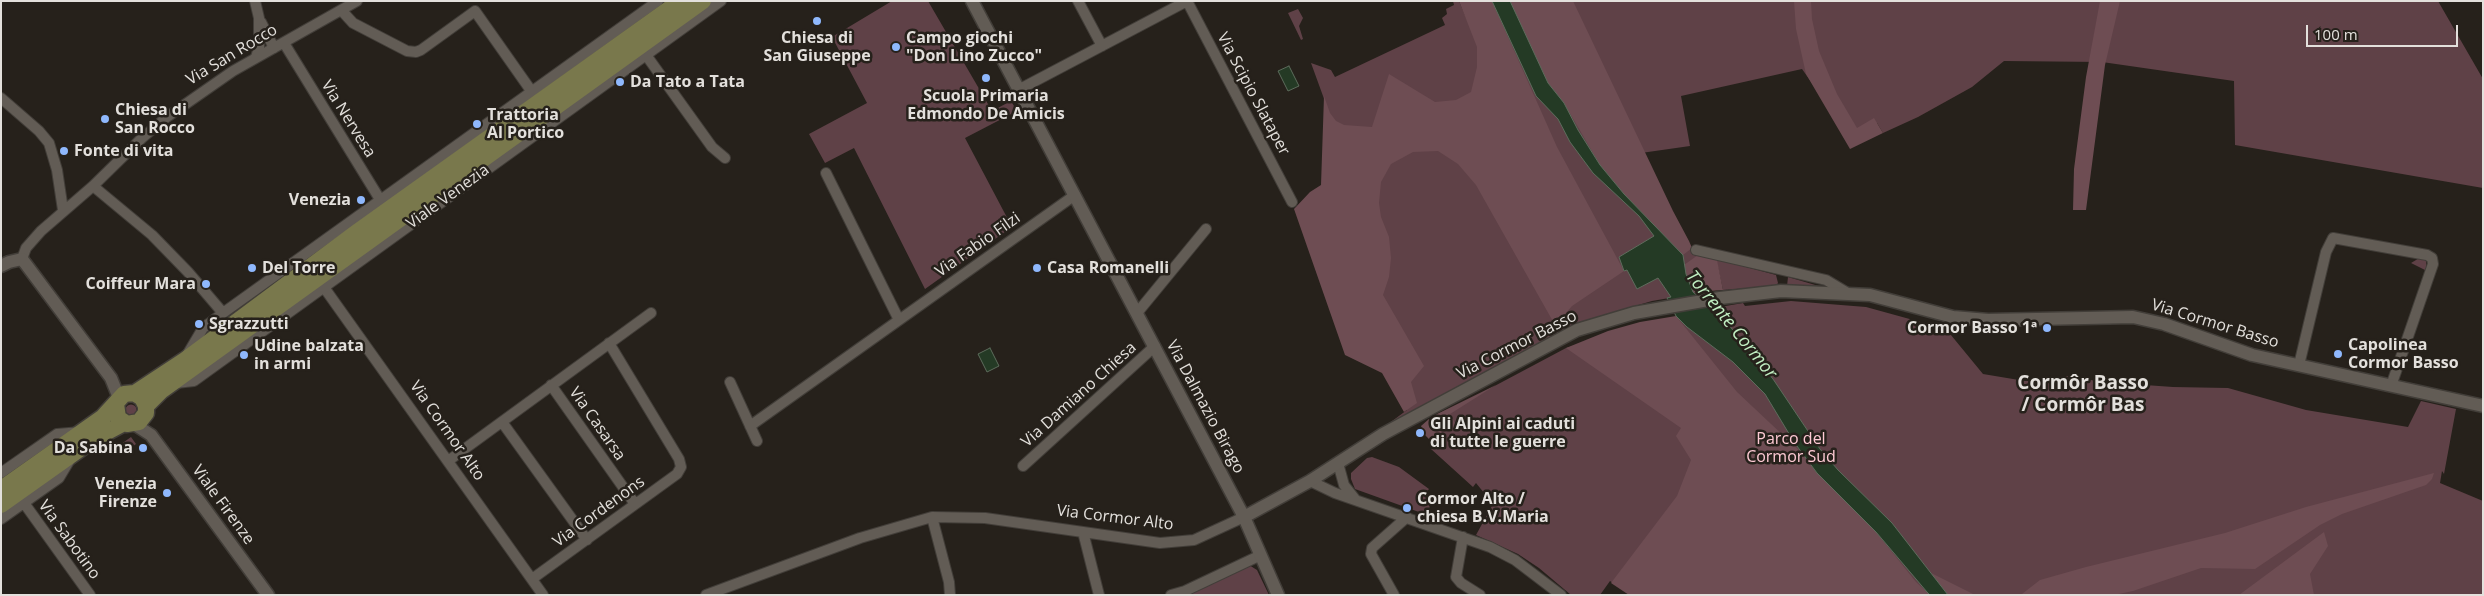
<!DOCTYPE html>
<meta charset="utf-8">
<style>
body{margin:0}
#map{position:relative;width:2484px;height:596px;overflow:hidden;background:#26211b;font-family:"Open Sans",sans-serif}
canvas{display:block}
.frame{position:absolute;inset:0;border:2px solid #e3e0dc;pointer-events:none}
.scale{position:absolute;left:2306px;top:25px;width:152px;height:22px;box-sizing:border-box;border:2px solid #e3e0dc;border-top:0;padding-left:6px;font-size:15px;line-height:18px;white-space:nowrap;color:#e3e0dc;-webkit-text-stroke:4px #26211b;paint-order:stroke}
</style>
<div id="map">
<canvas width="2484" height="596"></canvas>
<div class="frame"></div>
<div class="scale">100 m</div>
</div>
<script>
const ctx = document.querySelector('canvas').getContext('2d');
ctx.lineJoin = 'round';
function fillPath(path, color) { ctx.fillStyle = color; ctx.fill(path, 'evenodd'); }
const poly = rows => new Path2D(rows.map(r => 'M' + r).join(''));
function trace(path, color, width, dash) { ctx.strokeStyle = color; ctx.lineWidth = width; ctx.lineCap = dash ? 'butt' : 'round'; ctx.setLineDash(dash || []); ctx.stroke(path); }
function label(font, color, halo, rows, align = 'center') {
  ctx.font = font + ' "Open Sans",sans-serif'; ctx.lineWidth = 5; ctx.setLineDash([]); ctx.textBaseline = 'middle'; ctx.strokeStyle = halo; ctx.fillStyle = color; for (const [text, x, y, turn = 0] of rows) {
    ctx.save(); ctx.translate(x, y); ctx.rotate((+turn || 0) * Math.PI / 180); ctx.textAlign = isNaN(turn) ? turn : align; if (halo) ctx.strokeText(text, 0, 0); ctx.fillText(text, 0, 0); ctx.restore();
  }
}
fillPath(poly([
 [892,1,928,1,992,111,1011,101,1017,111,965,138,1012,227,925,289,854,148,825,163,809,134,867,103,832,37],
 [1453,1,1459,1,1467,20,1460,1,2438,1,2483,79,2483,188,2235,145,2234,81,2102,62,2004,61,1972,87,1918,117,1883,133,1877,123,1851,138,1802,69,1681,96,1690,146,1641,153,1694,253,1776,275,1778,283,1776,286,1723,290,1717,263,1721,289,1652,301,1594,318,1548,339,1380,430,1407,410,1327,107,1311,63,1331,70,1335,77,1445,25,1442,18,1447,14,1446,9,1454,5],
 [1298,9,1303,18,1299,26,1303,39,1301,40,1288,13],
 [2421,257,2426,261,2427,271,2411,263],
 [1788,277,1822,287,1787,286],
 [1791,301,1866,307,1946,329,1983,374,2025,381,2066,376,2103,382,2173,387,2228,388,2306,410,2408,427,2421,401,2456,409,2444,474,2442,471,2440,483,2483,501,2483,595,1631,595,1610,581,1600,595,1571,595,1539,568,1518,554,1476,535,1493,504,1476,483,1473,487,1431,449,1435,445,1425,423,1566,348,1714,308,1743,303,1745,306],
 '125.5 410a5.5 5.5 0 1 1 11 0a5.5 5.5 0 1 1-11 0Z',
 [131,437,136,444,122,454,117,447],
 [1372,457,1399,467,1429,489,1425,494,1429,498,1430,516,1355,489,1351,479,1351,473,1367,458],
 [1249,565,1257,570,1269,595,1190,595,1191,592]
]), '#5f4147');
fillPath(poly([
 [1459,1,1492,1,1557,147,1624,271,1572,306,1555,325,1476,185,1458,164,1438,151,1413,152,1391,164,1381,182,1379,203,1381,217,1389,237,1391,258,1389,277,1383,295,1424,366,1411,382,1417,403,1404,412,1382,373,1345,355,1294,209,1310,192,1321,185,1324,96,1330,113,1336,121,1344,125,1372,127,1389,74,1435,102,1456,100,1471,92,1477,67,1477,47],
 [1510,1,1573,1,1673,211,1689,241,1692,248,1683,255,1624,194,1600,165,1564,103,1548,83],
 [1794,1,1811,1,1812,19,1819,51,1837,94,1857,128,1874,118,1883,133,1850,149,1806,74,1796,29],
 [2100,1,2120,1,2105,65,2086,210,2073,210,2074,169,2086,77],
 [1698,255,1717,260,1723,290,1693,292,1686,275,1684,265],
 [1676,316,1737,392,1803,454,1817,473,1876,532,1916,582,1930,595,1629,595,1611,583,1677,496,1691,460,1676,436,1681,428,1566,348,1608,331,1640,322],
 [1496,385,1450,414,1456,425,1455,430,1448,430,1435,415],
 [1429,419,1444,435,1435,445,1425,435,1421,426],
 [2434,473,2432,479,2426,485,2342,514,2320,525,2255,569,2201,568,2133,591,2114,595,2006,595,2022,594,2040,580,2086,567,2225,533,2306,507],
 [2324,532,2328,546,2310,574,2314,595,2239,595],
 [1929,572,1975,595,1948,595]
]), '#6e4d53');
const water = poly([
 [1492,1,1510,1,1548,83,1564,103,1578,130,1600,165,1624,194,1683,255,1686,274,1693,292,1723,318,1773,379,1820,449,1838,470,1892,523,1948,595,1930,595,1927,592,1876,532,1817,473,1794,442,1765,394,1733,362,1687,327,1676,316,1667,298,1671,297,1658,278,1637,289,1627,270,1624,271,1619,257,1654,236,1639,216,1593,173,1570,142,1558,119,1536,96,1492,1],
 [1289,66,1299,86,1288,91,1278,71,1289,66],
 [990,348,999,366,987,372,978,354,990,348]
]);
fillPath(water, '#243a25');
trace(water, '#5d6c5c', 1);
const minor = poly([
 [255,1,259,18,259,48,256,57],
 [1078,1,1102,46],
 [1187,1,1292,202],
 [342,11,353,23,407,51,416,52,421,50,475,11,532,92],
 [261,22,274,48],
 [284,43,384,206],
 [646,55,712,147,725,158],
 [1020,89,1187,1],
 [1,98,39,131,49,143,57,170,63,210],
 [826,173,899,320],
 [93,186,152,235,188,272,223,313],
 [1696,250,1826,280,1846,292],
 [22,259,26,248,41,231,93,186,142,138,167,117,233,71,357,1],
 [323,286,543,595],
 [1137,313,1206,229],
 [187,355,203,328,223,313,658,1],
 [2299,365,2326,252,2333,238,2427,255,2432,258,2433,264,2391,386],
 [730,382,757,441],
 [176,383,194,381,721,1],
 [551,385,635,504],
 [502,422,587,540],
 [750,426,1075,195],
 [448,461,651,313],
 [1338,463,1344,485,1355,499],
 [1023,466,1155,346],
 [1,473,57,434,81,432],
 [1310,481,1335,493,1490,547,1515,560,1561,595],
 [24,503,90,595],
 [932,517,949,582,950,595],
 [1,519,59,478,71,458],
 [1083,532,1099,595],
 [1463,537,1456,577,1461,583,1480,595],
 [532,579,677,474,681,467,679,459,609,343],
 [706,595,860,538,932,517,985,518,1160,543,1194,540,1244,517],
 [1171,595,1185,591,1261,555],
 [1394,595,1371,554,1372,548,1407,517]
]);
const tertiary = poly([
 [972,1,1244,517,1278,595],
 [1,266,9,262,22,259,111,378,119,398],
 [134,424,151,435,268,595],
 [1244,517,1310,481,1383,434,1577,330,1634,313,1720,298,1781,291,1870,295,1953,317,1988,320,2133,317,2164,324,2252,355,2483,406]
]);
const primary = poly([
 [135,393,185,360,357,232,680,1],
 [146,406,161,391,703,1],
 [1,489,103,417,124,394,134,393,142,398,146,406,146,413,139,422,127,424,118,418,116,404],
 [1,505,94,439,124,423]
]);
trace(minor, '#423e39', 12);
trace(tertiary, '#423e39', 15);
trace(primary, '#423e39', 19);
trace(minor, '#625c55', 10);
trace(tertiary, '#625c55', 12);
trace(primary, '#79784c', 16);
for (const [x, y, r, color] of [
 [817,21,5,"#8fb8fd"],
 [896,47,5,"#8fb8fd"],
 [986,78,5,"#8fb8fd"],
 [620,82,5,"#8fb8fd"],
 [105,119,5,"#8fb8fd"],
 [477,124,5,"#8fb8fd"],
 [64,151,5,"#8fb8fd"],
 [361,200,5,"#8fb8fd"],
 [252,268,5,"#8fb8fd"],
 [1037,268,5,"#8fb8fd"],
 [206,284,5,"#8fb8fd"],
 [199,324,5,"#8fb8fd"],
 [2047,328,5,"#8fb8fd"],
 [2338,354,5,"#8fb8fd"],
 [244,355,5,"#8fb8fd"],
 [1420,433,5,"#8fb8fd"],
 [143,448,5,"#8fb8fd"],
 [167,493,5,"#8fb8fd"],
 [1407,508,5,"#8fb8fd"]
]) { const dot = new Path2D(); dot.arc(x, y, r, 0, 2 * Math.PI); ctx.fillStyle = color; ctx.fill(dot); trace(dot, '#26211b', 2); }
label('bold 16px', '#e3e0dc', '#26211b', [
 ["Chiesa di",817,38,"center"],
 ["San Giuseppe",817,56,"center"],
 ["Campo giochi",906,38],
 ["\"Don Lino Zucco\"",906,56],
 ["Da Tato a Tata",630,82],
 ["Scuola Primaria",986,96,"center"],
 ["Edmondo De Amicis",986,114,"center"],
 ["Chiesa di",115,110],
 ["San Rocco",115,128],
 ["Trattoria",487,115],
 ["Al Portico",487,133],
 ["Fonte di vita",74,151],
 ["Venezia",351,200,"right"],
 ["Del Torre",262,268],
 ["Casa Romanelli",1047,268],
 ["Coiffeur Mara",196,284,"right"],
 ["Sgrazzutti",209,324],
 ["Cormor Basso 1ª",2037,328,"right"],
 ["Capolinea",2348,345],
 ["Cormor Basso",2348,363],
 ["Udine balzata",254,346],
 ["in armi",254,364],
 ["Gli Alpini ai caduti",1430,424],
 ["di tutte le guerre",1430,442],
 ["Da Sabina",133,448,"right"],
 ["Venezia",157,484,"right"],
 ["Firenze",157,502,"right"],
 ["Cormor Alto /",1417,499],
 ["chiesa B.V.Maria",1417,517]
], 'left');
label('16px', '#e3e0dc', '#26211b', [
 ["Via San Rocco",232,55,-31],
 ["Via Scipio Slataper",1253,94,62],
 ["Via Nervesa",348,119,58],
 ["Viale Venezia",448,197,-36],
 ["Via Fabio Filzi",978,245,-35],
 ["Via Cormor Basso",2215,324,17],
 ["Via Cormor Basso",1517,345,-27],
 ["Via Damiano Chiesa",1079,395,-42],
 ["Via Dalmazio Birago",1205,407,62],
 ["Via Casarsa",597,424,55],
 ["Via Cormor Alto",447,431,55],
 ["Viale Firenze",223,505,54],
 ["Via Cordenons",599,512,-36],
 ["Via Cormor Alto",1115,518,7],
 ["Via Sabotino",69,540,54]
]);
label('16px', '#fecad4', '#26211b', [
 ["Parco del",1791,439],
 ["Cormor Sud",1791,457]
]);
label('italic 18px', '#c1eec2', '#26211b', [
 ["Torrente Cormor",1731,325,51]
]);
label('bold 19px', '#e3e0dc', '#26211b', [
 ["Cormôr Basso",2083,384],
 ["/ Cormôr Bas",2083,406]
]);
</script>
